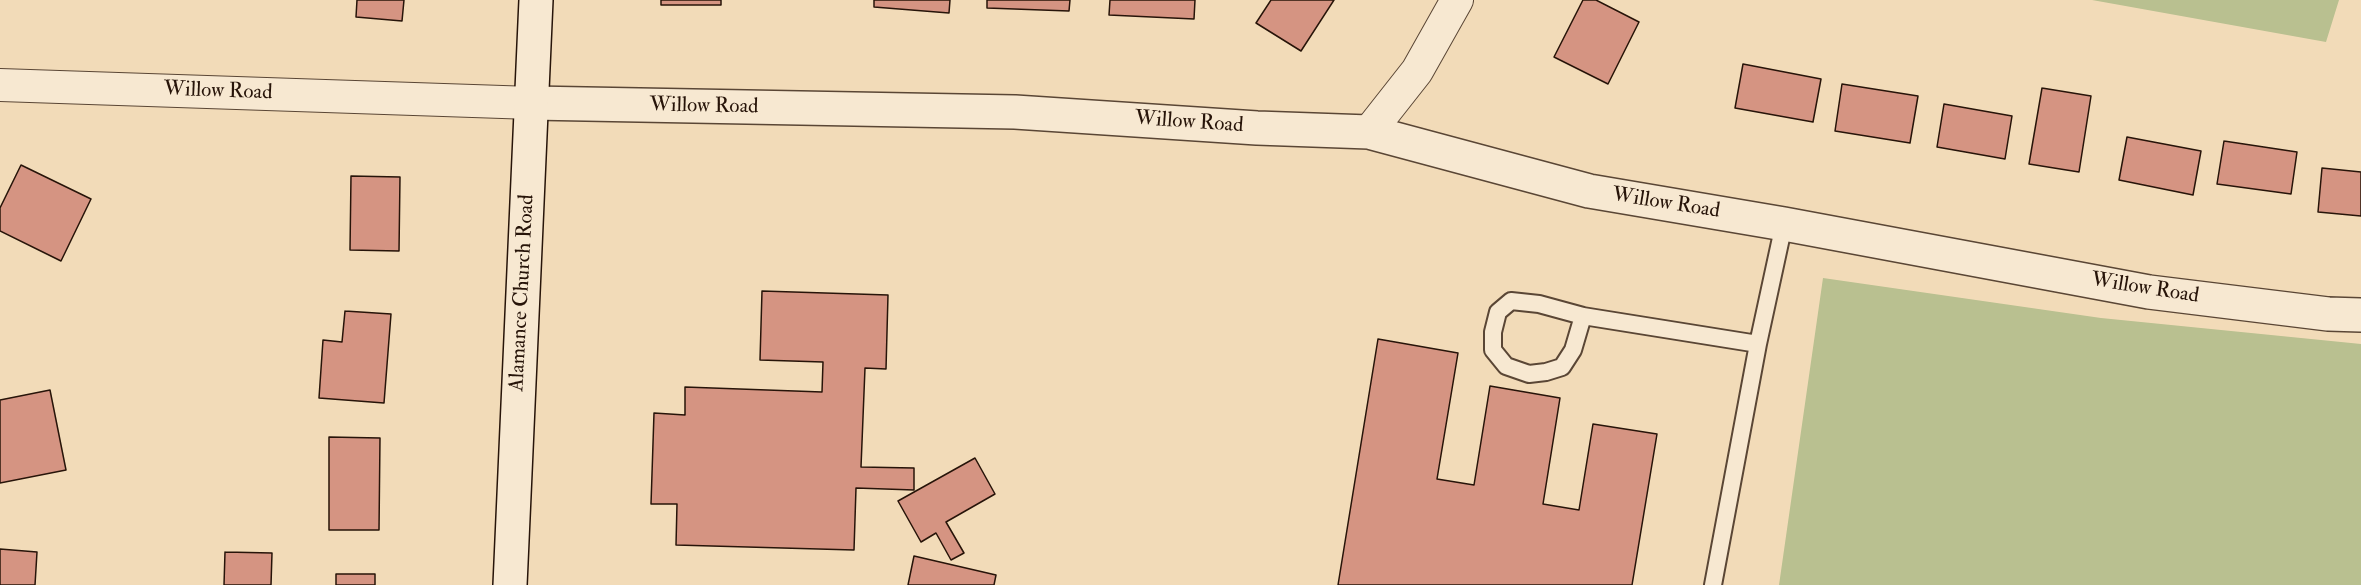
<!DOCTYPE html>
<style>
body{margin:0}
canvas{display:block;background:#f2dbb8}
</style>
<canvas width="2361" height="585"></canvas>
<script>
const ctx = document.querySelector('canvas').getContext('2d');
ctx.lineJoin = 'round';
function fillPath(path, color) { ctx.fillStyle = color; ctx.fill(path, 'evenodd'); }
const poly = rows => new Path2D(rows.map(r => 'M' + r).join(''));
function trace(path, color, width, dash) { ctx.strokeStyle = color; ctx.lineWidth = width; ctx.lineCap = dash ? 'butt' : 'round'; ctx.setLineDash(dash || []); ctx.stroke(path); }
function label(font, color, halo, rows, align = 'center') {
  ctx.font = font + ' "IM FELL Double Pica",serif'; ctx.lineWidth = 6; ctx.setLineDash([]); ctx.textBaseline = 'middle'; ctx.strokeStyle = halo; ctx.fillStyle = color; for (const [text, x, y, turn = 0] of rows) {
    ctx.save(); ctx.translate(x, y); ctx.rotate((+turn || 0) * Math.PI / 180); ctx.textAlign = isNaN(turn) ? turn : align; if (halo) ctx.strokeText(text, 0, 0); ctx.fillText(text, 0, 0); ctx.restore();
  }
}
fillPath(poly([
 [2092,0,2339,0,2326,42],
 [1823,278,2101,318,2361,344,2361,585,1779,585]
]), '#b9c090');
const building = poly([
 [357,0,404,0,402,21,356,17,357,0],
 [661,0,721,0,721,5,661,5,661,0],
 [874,0,950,0,949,13,874,7,874,0],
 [987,0,1070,0,1069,11,987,8,987,0],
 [1110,0,1195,0,1194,19,1109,15,1110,0],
 [1271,0,1334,0,1301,51,1256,23,1271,0],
 [1583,0,1596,0,1639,22,1608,84,1554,57,1583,0],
 [1743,64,1821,79,1813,122,1735,108,1743,64],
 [1842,84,1918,96,1910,143,1835,131,1842,84],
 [2042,88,2091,96,2079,172,2029,164,2042,88],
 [1944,104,2012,116,2005,159,1937,147,1944,104],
 [2127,137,2201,151,2193,195,2119,180,2127,137],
 [2224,141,2297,152,2291,194,2217,184,2224,141],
 [21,165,91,199,61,261,0,231,0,208,21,165],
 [2322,168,2361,172,2361,216,2318,212,2322,168],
 [351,176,400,177,399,251,350,250,351,176],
 [762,291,888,295,886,369,865,368,861,467,914,468,914,490,856,488,854,550,676,545,677,504,651,504,654,413,685,415,685,387,822,392,823,362,760,360,762,291],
 [345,311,391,314,384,403,319,398,323,340,342,342,345,311],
 [1378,339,1458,353,1437,479,1474,485,1490,386,1560,398,1543,504,1579,510,1593,424,1657,434,1632,585,1338,585,1378,339],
 [50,390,66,470,0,483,0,400,50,390],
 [329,437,380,438,379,530,329,530,329,437],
 [975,458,995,494,946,522,964,553,951,560,936,533,921,542,898,501,975,458],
 [0,549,37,552,35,585,0,585,0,549],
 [225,552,272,553,271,585,224,585,225,552],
 [914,556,996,575,994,585,908,585,914,556],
 [336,574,375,574,375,585,336,585,336,574]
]);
fillPath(building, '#d59482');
trace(building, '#271409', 1.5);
const service = poly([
 [1583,316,1573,350,1562,367,1546,372,1529,374,1506,366,1493,350,1493,332,1498,312,1511,301,1539,304,1583,316,1758,344],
 [1713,585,1758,344,1784,224]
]);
const minor = poly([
 [0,85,532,103],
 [1369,132,1417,71,1457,0]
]);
const tertiary = poly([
 [532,103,1015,112,1257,128,1369,132,1589,191,1784,224,2149,292,2328,314,2361,315]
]);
const secondary = poly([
 [510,585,536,0]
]);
trace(service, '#5a4635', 20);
trace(minor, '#5a4635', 34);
trace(tertiary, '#5a4635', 36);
trace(secondary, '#271409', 36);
trace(service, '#f7e8d1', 16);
trace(minor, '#f7e8d1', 32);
trace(tertiary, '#f7e8d1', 33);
trace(secondary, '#f7e8d1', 33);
label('21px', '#271409', '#f7e8d1', [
 ["Willow Road",218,92,2],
 ["Willow Road",704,107,1],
 ["Willow Road",1189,123,4],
 ["Willow Road",1666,204,9],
 ["Willow Road",2145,289,9],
 ["Alamance Church Road",523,293,-87]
]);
</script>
